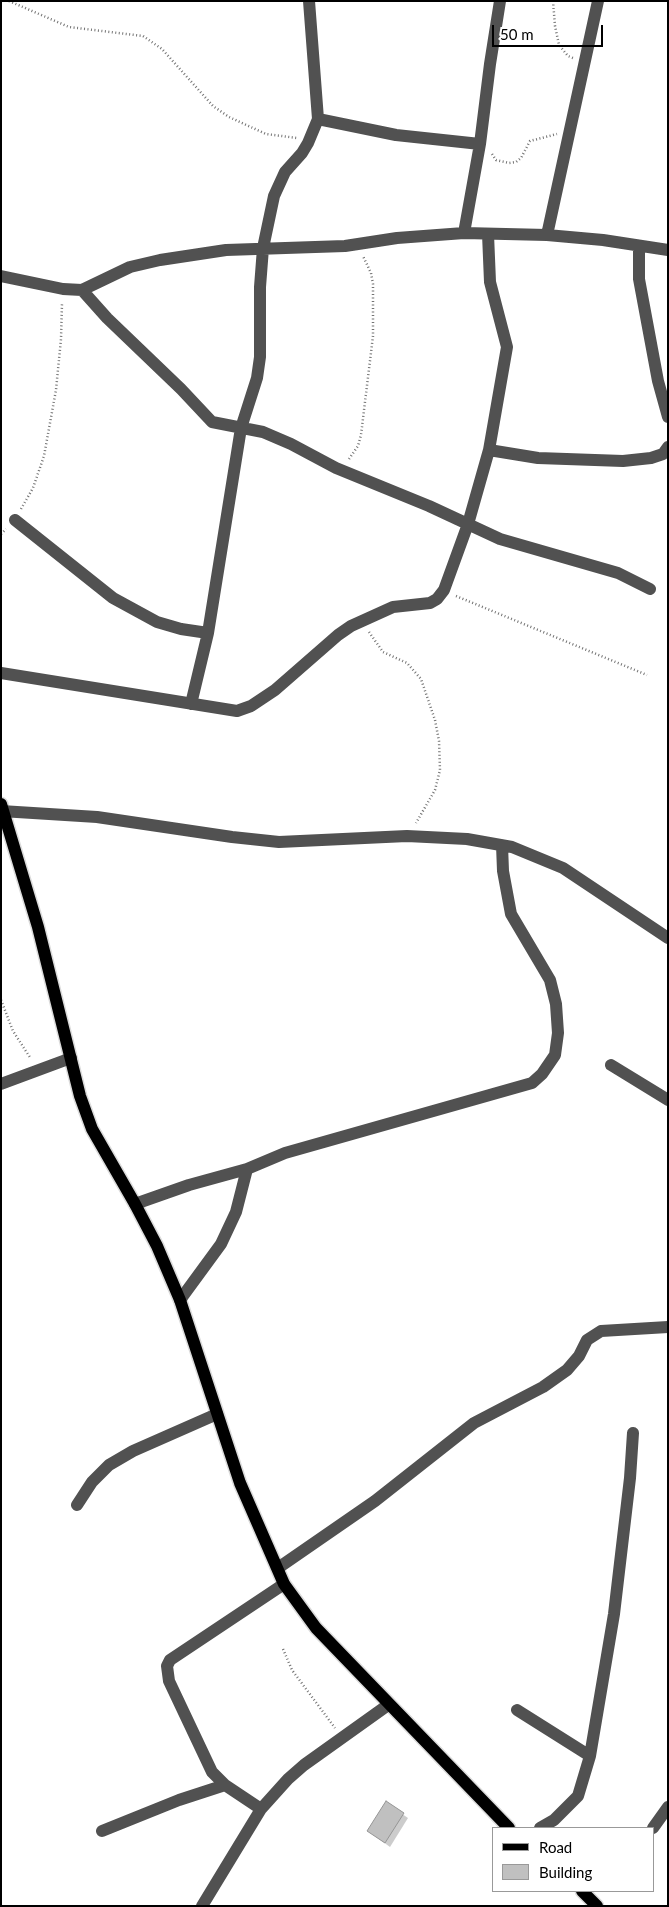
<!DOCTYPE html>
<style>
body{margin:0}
#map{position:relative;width:669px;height:1907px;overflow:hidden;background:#fff;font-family:Lato,sans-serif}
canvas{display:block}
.frame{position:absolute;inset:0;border:2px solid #000;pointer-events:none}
.legend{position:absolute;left:492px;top:1827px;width:162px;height:65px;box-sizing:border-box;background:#fff;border:1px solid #999;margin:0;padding:6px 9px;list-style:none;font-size:15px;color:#000}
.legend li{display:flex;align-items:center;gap:10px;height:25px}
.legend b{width:25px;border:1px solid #999}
.scale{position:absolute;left:492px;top:25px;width:111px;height:22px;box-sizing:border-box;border:2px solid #000;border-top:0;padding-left:6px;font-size:15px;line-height:18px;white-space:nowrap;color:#000;-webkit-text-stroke:4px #fff;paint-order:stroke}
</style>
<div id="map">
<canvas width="669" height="1907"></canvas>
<div class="frame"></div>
<ul class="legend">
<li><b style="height:6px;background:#000"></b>Road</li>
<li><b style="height:14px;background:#c0c0c0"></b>Building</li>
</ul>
<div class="scale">50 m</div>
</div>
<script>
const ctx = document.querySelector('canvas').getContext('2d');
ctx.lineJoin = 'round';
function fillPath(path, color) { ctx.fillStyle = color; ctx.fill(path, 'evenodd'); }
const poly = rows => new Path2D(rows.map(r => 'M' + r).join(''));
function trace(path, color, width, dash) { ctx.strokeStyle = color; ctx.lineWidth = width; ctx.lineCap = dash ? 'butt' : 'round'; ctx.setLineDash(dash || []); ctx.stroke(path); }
fillPath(poly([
 [386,1803,408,1818,390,1847,368,1831]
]), '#0003');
const building = poly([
 [386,1801,404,1813,385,1843,367,1831,386,1801]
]);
fillPath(building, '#c0c0c0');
trace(building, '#959595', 1);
const major = poly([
 [1,804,38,927,80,1096,92,1129,135,1204,157,1246,180,1300,240,1483,284,1584,316,1628,509,1828],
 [582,1891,597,1906]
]);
trace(major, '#dbdbdb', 15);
trace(poly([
 [9,1,69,27,143,36,162,49,213,106,229,117,266,134,297,138],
 [553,1,555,26,559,45,568,56,573,58],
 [492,154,496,160,509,163,516,162,521,158,530,141,557,134],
 [349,459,358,446,361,435,373,336,373,284,371,273,363,256],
 [21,509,33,488,44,456,56,390,61,339,62,303],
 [1,534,6,529],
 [456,596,647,675],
 [369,632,383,652,407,663,421,679,435,720,439,741,440,770,435,790,416,823],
 [1,1000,13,1031,31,1059],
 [283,1649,292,1670,335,1728]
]), '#737373', 2.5, [1, 2.5]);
trace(poly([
 [318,119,396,135,480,144],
 [464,233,480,144,490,64,500,1],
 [547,235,598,1],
 [639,246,639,279,658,381,668,417],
 [1,276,63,289,82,290,130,267,160,260,226,250,345,246,397,238,464,233,547,235,603,240,668,250],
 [82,290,107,318,181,389,212,422,263,432,291,444,336,468,429,506,500,539,618,573,650,589],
 [489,450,538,458,623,461,651,458,663,454,668,447],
 [15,520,113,598,157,622,181,629,208,633],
 [1,673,237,711,251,706,275,690,338,635,351,626,393,607,430,603,437,599,444,590,468,524,489,450,507,347,490,282,488,234],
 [191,704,208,633,241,428,257,378,260,357,260,287,263,248,274,196,285,172,302,153,308,143,318,119,309,1],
 [1,811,97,817,232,837,279,842,407,836,467,839,512,847,563,868,668,938],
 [611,1065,668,1100],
 [1,1084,71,1058],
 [135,1204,189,1185,247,1169,285,1153,532,1083,542,1074,555,1055,558,1033,556,1004,550,980,511,914,503,871,502,845],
 [180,1300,221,1244,236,1212,247,1169],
 [77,1505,92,1482,109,1465,133,1451,217,1414],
 [278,1568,375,1501,474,1423,543,1387,567,1370,579,1356,587,1340,601,1331,668,1327],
 [517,1710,590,1756],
 [261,1809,225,1785,212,1772,169,1681,167,1666,170,1660,284,1584],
 [540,1828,554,1820,578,1796,590,1756,614,1614,630,1478,633,1433],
 [653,1828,668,1807],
 [102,1831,179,1800,225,1785],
 [202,1906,261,1809,288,1779,304,1765,388,1705]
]), '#515151', 12);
trace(major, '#000', 12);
</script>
